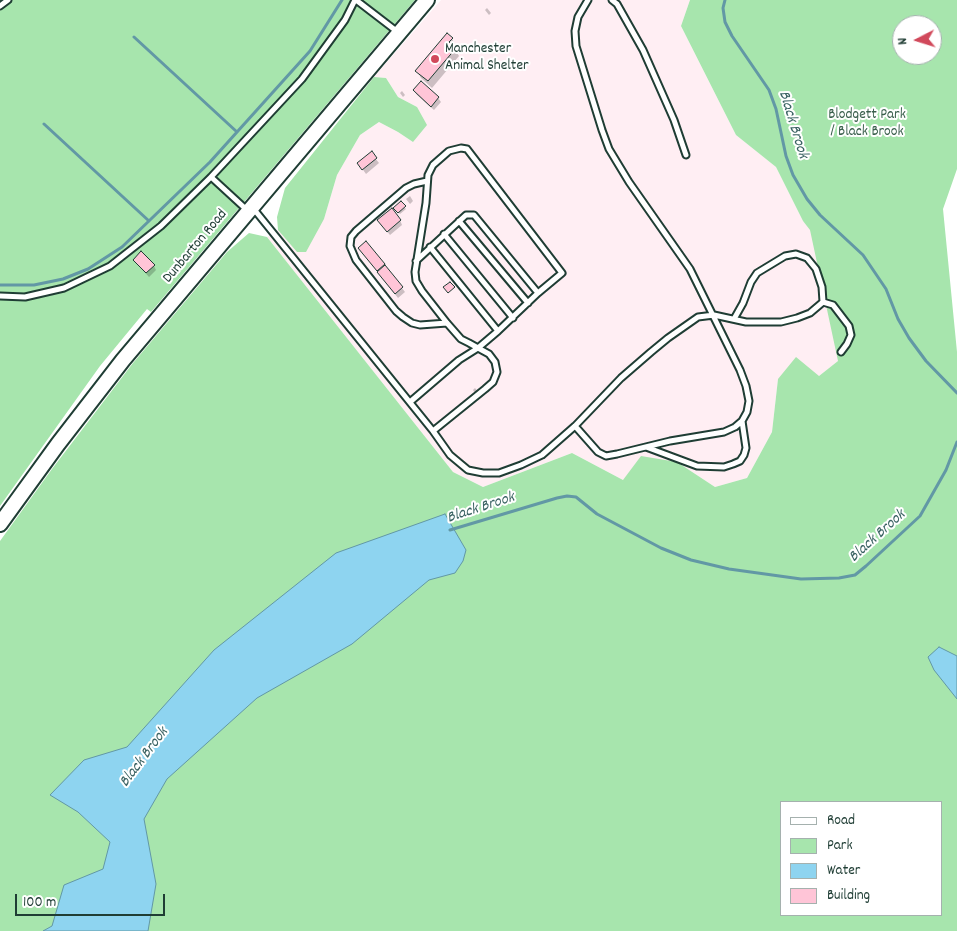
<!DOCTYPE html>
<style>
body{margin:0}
#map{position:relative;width:957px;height:931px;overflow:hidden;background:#fff;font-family:Dekko,sans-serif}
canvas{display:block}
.legend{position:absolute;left:780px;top:801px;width:162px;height:115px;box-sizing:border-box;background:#fff;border:1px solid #a5b1ae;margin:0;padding:6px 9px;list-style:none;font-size:15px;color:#1f3d34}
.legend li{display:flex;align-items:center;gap:10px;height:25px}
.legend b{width:25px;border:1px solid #a5b1ae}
.north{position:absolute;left:892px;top:15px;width:50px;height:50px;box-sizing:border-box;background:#fff;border:1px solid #a5b1ae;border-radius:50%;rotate:265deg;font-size:14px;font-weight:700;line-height:20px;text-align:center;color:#1f3d34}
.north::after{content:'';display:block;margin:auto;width:18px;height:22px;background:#d1495b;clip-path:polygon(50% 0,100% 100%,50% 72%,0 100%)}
.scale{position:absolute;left:15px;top:894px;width:150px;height:22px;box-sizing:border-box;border:2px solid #1f3d34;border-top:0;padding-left:6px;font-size:15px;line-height:18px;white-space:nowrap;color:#1f3d34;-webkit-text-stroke:4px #fff;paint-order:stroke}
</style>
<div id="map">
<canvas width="957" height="931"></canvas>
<ul class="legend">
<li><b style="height:6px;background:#fff"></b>Road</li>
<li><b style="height:14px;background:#a7e5ad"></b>Park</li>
<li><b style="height:14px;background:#8ed4f0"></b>Water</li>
<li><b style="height:14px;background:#ffc5d7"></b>Building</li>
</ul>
<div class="north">N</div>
<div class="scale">100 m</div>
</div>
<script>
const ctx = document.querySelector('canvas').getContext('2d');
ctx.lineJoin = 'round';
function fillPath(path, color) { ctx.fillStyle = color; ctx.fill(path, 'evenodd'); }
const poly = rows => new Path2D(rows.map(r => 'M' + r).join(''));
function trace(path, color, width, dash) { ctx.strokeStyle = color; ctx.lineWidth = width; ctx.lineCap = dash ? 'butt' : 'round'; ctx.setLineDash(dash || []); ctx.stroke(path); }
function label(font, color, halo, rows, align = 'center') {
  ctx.font = font + ' Dekko,sans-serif'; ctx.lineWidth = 4; ctx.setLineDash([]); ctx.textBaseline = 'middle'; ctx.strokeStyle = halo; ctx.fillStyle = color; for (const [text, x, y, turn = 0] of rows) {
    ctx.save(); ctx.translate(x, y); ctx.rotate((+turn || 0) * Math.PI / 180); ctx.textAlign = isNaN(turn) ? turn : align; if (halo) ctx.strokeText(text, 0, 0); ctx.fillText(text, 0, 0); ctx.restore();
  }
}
fillPath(poly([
 [441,0,690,0,681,26,736,135,776,167,803,221,854,280,846,355,819,376,778,379,772,432,747,478,715,487,677,462,623,480,572,453,483,487,453,472,267,237,278,230,297,252,324,219,337,175,360,135,379,122,398,132,413,142,417,107,398,97,386,78,374,77]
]), '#ffeef3');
fillPath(poly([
 [0,0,415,0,151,312,147,309,100,366,0,506],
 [690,0,957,0,957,169,943,209,957,352,957,931,0,931,0,541,52,469,133,363,227,252,249,233,267,237,453,472,483,487,572,453,623,480,641,456,677,462,715,487,747,478,772,432,778,379,796,357,819,376,838,361,810,230,803,221,776,167,736,135,681,26],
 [902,25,932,25,932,55,902,55],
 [781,802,941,802,941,915,781,915],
 [374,77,386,78,398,97,417,107,427,125,413,142,398,132,379,122,360,135,337,175,324,219,306,252,297,252,278,230,277,217,285,188]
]), '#a7e5ad');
const water = poly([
 [445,514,466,550,463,561,455,573,429,580,352,644,257,698,167,779,144,819,156,884,148,931,43,931,52,926,64,885,103,869,110,842,78,812,50,795,84,760,127,747,214,650,336,553,445,514],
 [939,647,957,656,957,699,934,670,928,657,939,647]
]);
fillPath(water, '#8ed4f0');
trace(water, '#6298a5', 1);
fillPath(poly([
 [487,8,491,13,489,15,485,10],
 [452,39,456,46,454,48,459,56,432,88,421,78,417,71],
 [402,91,405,95,403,97,400,93],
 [414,91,438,98,441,102,434,110,417,95],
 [371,153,379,163,366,174,361,167],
 [410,196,413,201,410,204,406,199],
 [401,203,406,209,400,214,396,210],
 [400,220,402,225,390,235,382,225],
 [360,249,384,265,405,292,398,298],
 [134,260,154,266,156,270,149,277],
 [475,388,479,393,476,395,473,390]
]), '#0003');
trace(poly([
 [725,0,723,8,725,22,732,36,769,90,776,109,786,156,793,175,807,199,820,215,863,255,886,289,898,319,909,338,926,361,957,393],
 [134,37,237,132],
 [44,124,149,221],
 [0,285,34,285,63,279,88,269,122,247,210,162,310,51,342,0],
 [450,530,557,498,567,496,576,497,597,514,661,548,691,560,729,569,801,579,839,578,855,575,866,566,920,516,946,470,957,442]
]), '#6298a5', 3);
const building = poly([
 [447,33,453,38,449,42,456,48,428,81,415,71,447,33],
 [421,81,439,97,431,107,413,90,421,81],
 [372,151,377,158,362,170,357,163,372,151],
 [401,201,406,206,398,213,393,208,401,201],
 [392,208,401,220,387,232,377,220,392,208],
 [366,241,385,264,377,271,358,248,366,241],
 [141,251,155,265,146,273,133,260,141,251],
 [385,265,403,287,395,294,377,272,385,265],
 [450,282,455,287,448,293,443,287,450,282]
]);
fillPath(building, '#ffc5d7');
trace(building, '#1f3d34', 1);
const service = poly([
 [356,0,399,33],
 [612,0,617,4,643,50,674,120,686,155],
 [0,6,8,0],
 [211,177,248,211],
 [427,181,414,184,406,188,356,231,351,237,350,246,356,260,396,311,403,317,412,323,420,325,447,323],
 [253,208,433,431,450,455,468,470,483,473,499,473,521,465,542,455,575,426,621,378,651,352,668,338,698,317,714,315,746,322,781,322,797,318,810,313,823,302,833,305,849,326,851,335,847,344,841,352],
 [459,221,528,303],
 [444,234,513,318],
 [430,247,498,331],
 [416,261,466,215,474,215,538,293],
 [0,296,25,297,64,288,110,266,161,226,211,177,302,79,345,20,355,0],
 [734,319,743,303,751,282,757,273,785,256,796,254,807,258,816,269,822,287,823,302],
 [410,402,459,360,478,348,498,331,538,293,562,273,467,149,461,148,449,151,433,165,428,175,426,203,415,272,416,281,422,291,447,323,461,339,469,343,478,348,489,354,495,362,497,372,493,382,485,389,433,431],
 [575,426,598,452,606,456,617,454,670,441,724,432,735,427,742,421,747,412,749,401,746,386,740,370,690,269,629,182,609,149,602,130,576,46,575,31,578,17,588,0],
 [646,447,697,466,724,467,733,464,740,461,744,455,746,448,742,421]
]);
const tertiary = poly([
 [0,524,58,444,123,360,427,0]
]);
trace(service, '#1f3d34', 9);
trace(tertiary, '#1f3d34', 18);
trace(service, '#fff', 5);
trace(tertiary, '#fff', 14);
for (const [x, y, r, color] of [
 [435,59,5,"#d1495b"]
]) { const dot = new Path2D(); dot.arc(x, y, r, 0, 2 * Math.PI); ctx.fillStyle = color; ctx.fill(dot); trace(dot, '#fff', 2); }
label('15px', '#1f3d34', '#fff', [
 ["Manchester",445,50],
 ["Animal Shelter",445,67]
], 'left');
label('15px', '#3a5f4c', '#fff', [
 ["Blodgett Park",867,116],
 ["/ Black Brook",867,133]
]);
label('15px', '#1f3d34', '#fff', [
 ["Dunbarton Road",196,247,-50]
]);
label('italic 16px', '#3b6363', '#fff', [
 ["Black Brook",792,125,73],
 ["Black Brook",481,509,-18],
 ["Black Brook",878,537,-42],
 ["Black Brook",145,758,-53]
]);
</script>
